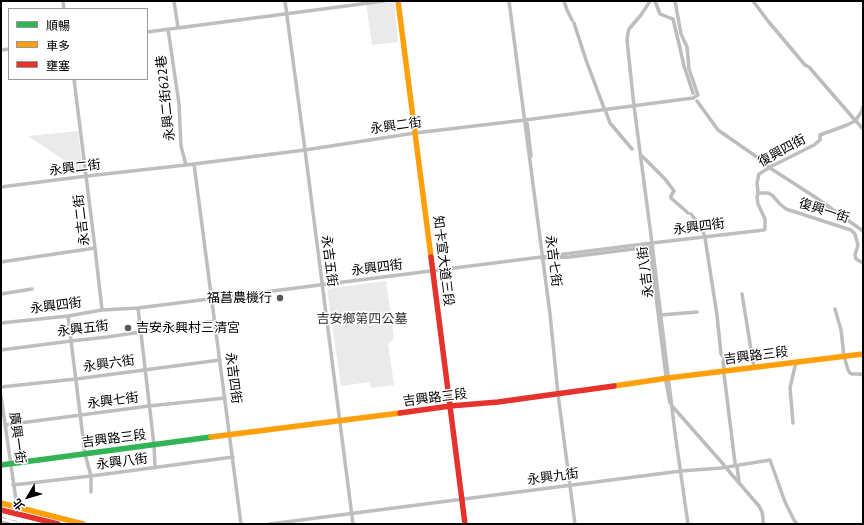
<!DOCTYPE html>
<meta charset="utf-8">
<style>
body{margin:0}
#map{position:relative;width:864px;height:525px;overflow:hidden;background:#fff;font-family:"PT Sans","Noto Sans TC",sans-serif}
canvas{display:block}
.frame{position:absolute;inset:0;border:2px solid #000;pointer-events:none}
.legend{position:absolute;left:8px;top:8px;width:140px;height:72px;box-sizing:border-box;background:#fff;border:1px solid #999;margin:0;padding:5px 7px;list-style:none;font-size:12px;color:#000}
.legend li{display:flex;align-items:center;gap:8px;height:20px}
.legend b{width:20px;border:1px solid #999}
.north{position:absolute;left:8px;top:477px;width:40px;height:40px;-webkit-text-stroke:3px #fff;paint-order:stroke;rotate:232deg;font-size:11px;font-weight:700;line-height:16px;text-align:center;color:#000}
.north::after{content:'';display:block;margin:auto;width:14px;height:18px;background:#000;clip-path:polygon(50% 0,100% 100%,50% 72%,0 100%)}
</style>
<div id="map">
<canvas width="864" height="525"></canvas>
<div class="frame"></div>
<ul class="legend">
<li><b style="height:5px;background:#30b455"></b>順暢</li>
<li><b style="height:5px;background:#ff9f0a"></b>車多</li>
<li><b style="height:5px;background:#e5322d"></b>壅塞</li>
</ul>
<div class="north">北</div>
</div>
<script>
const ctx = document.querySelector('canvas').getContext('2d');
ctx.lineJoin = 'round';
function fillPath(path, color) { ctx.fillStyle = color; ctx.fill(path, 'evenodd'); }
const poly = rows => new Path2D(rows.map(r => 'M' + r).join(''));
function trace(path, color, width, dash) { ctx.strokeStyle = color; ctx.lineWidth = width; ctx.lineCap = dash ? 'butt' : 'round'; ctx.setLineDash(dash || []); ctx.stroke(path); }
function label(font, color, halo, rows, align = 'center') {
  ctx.font = font + ' "PT Sans","Noto Sans TC",sans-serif'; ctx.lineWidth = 3; ctx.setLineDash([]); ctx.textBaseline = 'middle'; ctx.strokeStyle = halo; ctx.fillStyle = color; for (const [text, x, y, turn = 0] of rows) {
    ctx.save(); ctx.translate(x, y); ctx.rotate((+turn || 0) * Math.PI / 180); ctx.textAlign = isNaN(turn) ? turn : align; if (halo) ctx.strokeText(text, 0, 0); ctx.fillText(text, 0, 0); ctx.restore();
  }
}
fillPath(poly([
 [394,1,398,42,372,45,366,4],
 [78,131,83,173,28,136],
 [386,281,394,338,388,345,394,385,371,388,369,382,341,386,327,289]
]), '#eaeaea');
trace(poly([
 [564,1,567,10,572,20],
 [655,1,660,14,670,18,673,19,680,48,684,66,693,93],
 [753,1,768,21,805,65,809,67,854,119],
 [574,23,586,60,604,108],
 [697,101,718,130,764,162,769,167],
 [606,112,610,123,632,149],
 [856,121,863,129],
 [527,123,531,156],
 [642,156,665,179,674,191,671,196,671,198,688,213],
 [770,168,815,197,863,231],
 [691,214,700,226,704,234],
 [705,238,717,315,721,354,724,357,724,359,723,362,724,369],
 [545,258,570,257,649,247,650,248,666,376],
 [724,374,735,463],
 [666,382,670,403],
 [673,407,724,465],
 [737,467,739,481],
 [727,469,759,506,762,512,763,518,763,524]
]), '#bcbcbc', 3.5);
trace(poly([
 [63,1,64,9],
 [174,1,178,28],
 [285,1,305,150,353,524],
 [509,1,550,314,558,394,575,524],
 [650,1,641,15,629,29,628,33,627,40,634,106,652,243,675,433,688,524],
 [168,29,179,104,181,146,186,165],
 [147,32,384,1],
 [1,50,9,49],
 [74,79,95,248,102,310],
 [194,164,241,524],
 [1,187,87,176,186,165,305,150,415,133,525,120,693,98,698,95,689,69,687,47,681,34,675,1],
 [758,193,768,193,772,195,780,204,786,209,851,230,855,234,858,245,855,255,856,259,863,263],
 [1,262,95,248],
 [1,294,32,289],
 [742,294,754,368],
 [138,308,154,445,155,468],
 [835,309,841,330,844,356,848,370,850,373,852,374,860,374,863,375],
 [661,315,697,312],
 [68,316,85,454,91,476,91,492],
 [1,323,68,316,102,310,138,308,652,243,764,230,765,229,765,219,758,204,757,197,758,193,757,183,759,174,772,166,814,145,820,140,820,135,847,125,855,121,862,111,863,107],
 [1,350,71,341,107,337,215,321],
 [1,387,76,379,220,360],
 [1,396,17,507],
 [793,423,790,388,796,362],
 [5,425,149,406,225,398],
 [13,485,91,476,233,457],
 [1,522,9,524],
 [270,524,681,471,721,468,770,460,785,502,794,520,797,524]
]), '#bebebe', 3.5);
trace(poly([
 [1,465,211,437]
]), '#30b455', 5.5);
trace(poly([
 [398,1,431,257],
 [614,386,668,378,863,354],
 [211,437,400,413],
 [1,503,83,524]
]), '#ff9f0a', 5.5);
trace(poly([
 [431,257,465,524],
 [400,413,450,406,498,402,614,386],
 [1,510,58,524]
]), '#e5322d', 5.5);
trace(poly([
 [1,517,26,524]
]), '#bdbdbd', 1, [6, 2, 1, 2]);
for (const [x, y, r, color] of [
 [280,298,4,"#595959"],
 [128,328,4,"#595959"]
]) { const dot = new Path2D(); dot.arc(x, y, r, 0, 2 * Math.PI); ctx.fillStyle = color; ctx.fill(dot); trace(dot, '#fff', 1.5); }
label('13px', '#000', '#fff', [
 ["永興二街622巷",166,98,-96],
 ["永興二街",396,126,-8],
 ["復興四街",782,151,-29],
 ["永興二街",75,168,-7],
 ["復興一街",824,211,18],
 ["永吉二街",82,220,-97],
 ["永興四街",699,227,-7],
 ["永吉五街",329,261,83],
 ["知卡宣大道三段",443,261,83],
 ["永吉七街",553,261,83],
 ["永興四街",377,268,-7],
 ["永吉八街",646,272,-97],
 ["永興四街",56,306,-7],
 ["永興五街",83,329,-7],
 ["吉興路三段",756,356,-7],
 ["永興六街",109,364,-8],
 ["永吉四街",233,378,83],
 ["吉興路三段",435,398,-7],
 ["永興七街",113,401,-7],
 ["廣興一街",17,438,82],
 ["吉興路三段",114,439,-7],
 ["永興八街",122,462,-7],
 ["永興九街",553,477,-8]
]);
label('13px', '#000', '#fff', [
 ["福菖農機行",272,298],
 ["吉安永興村三清宮",136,328,"left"]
], 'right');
label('13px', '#2f2f2f', '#fff', [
 ["吉安鄉第四公墓",362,319]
]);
</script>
